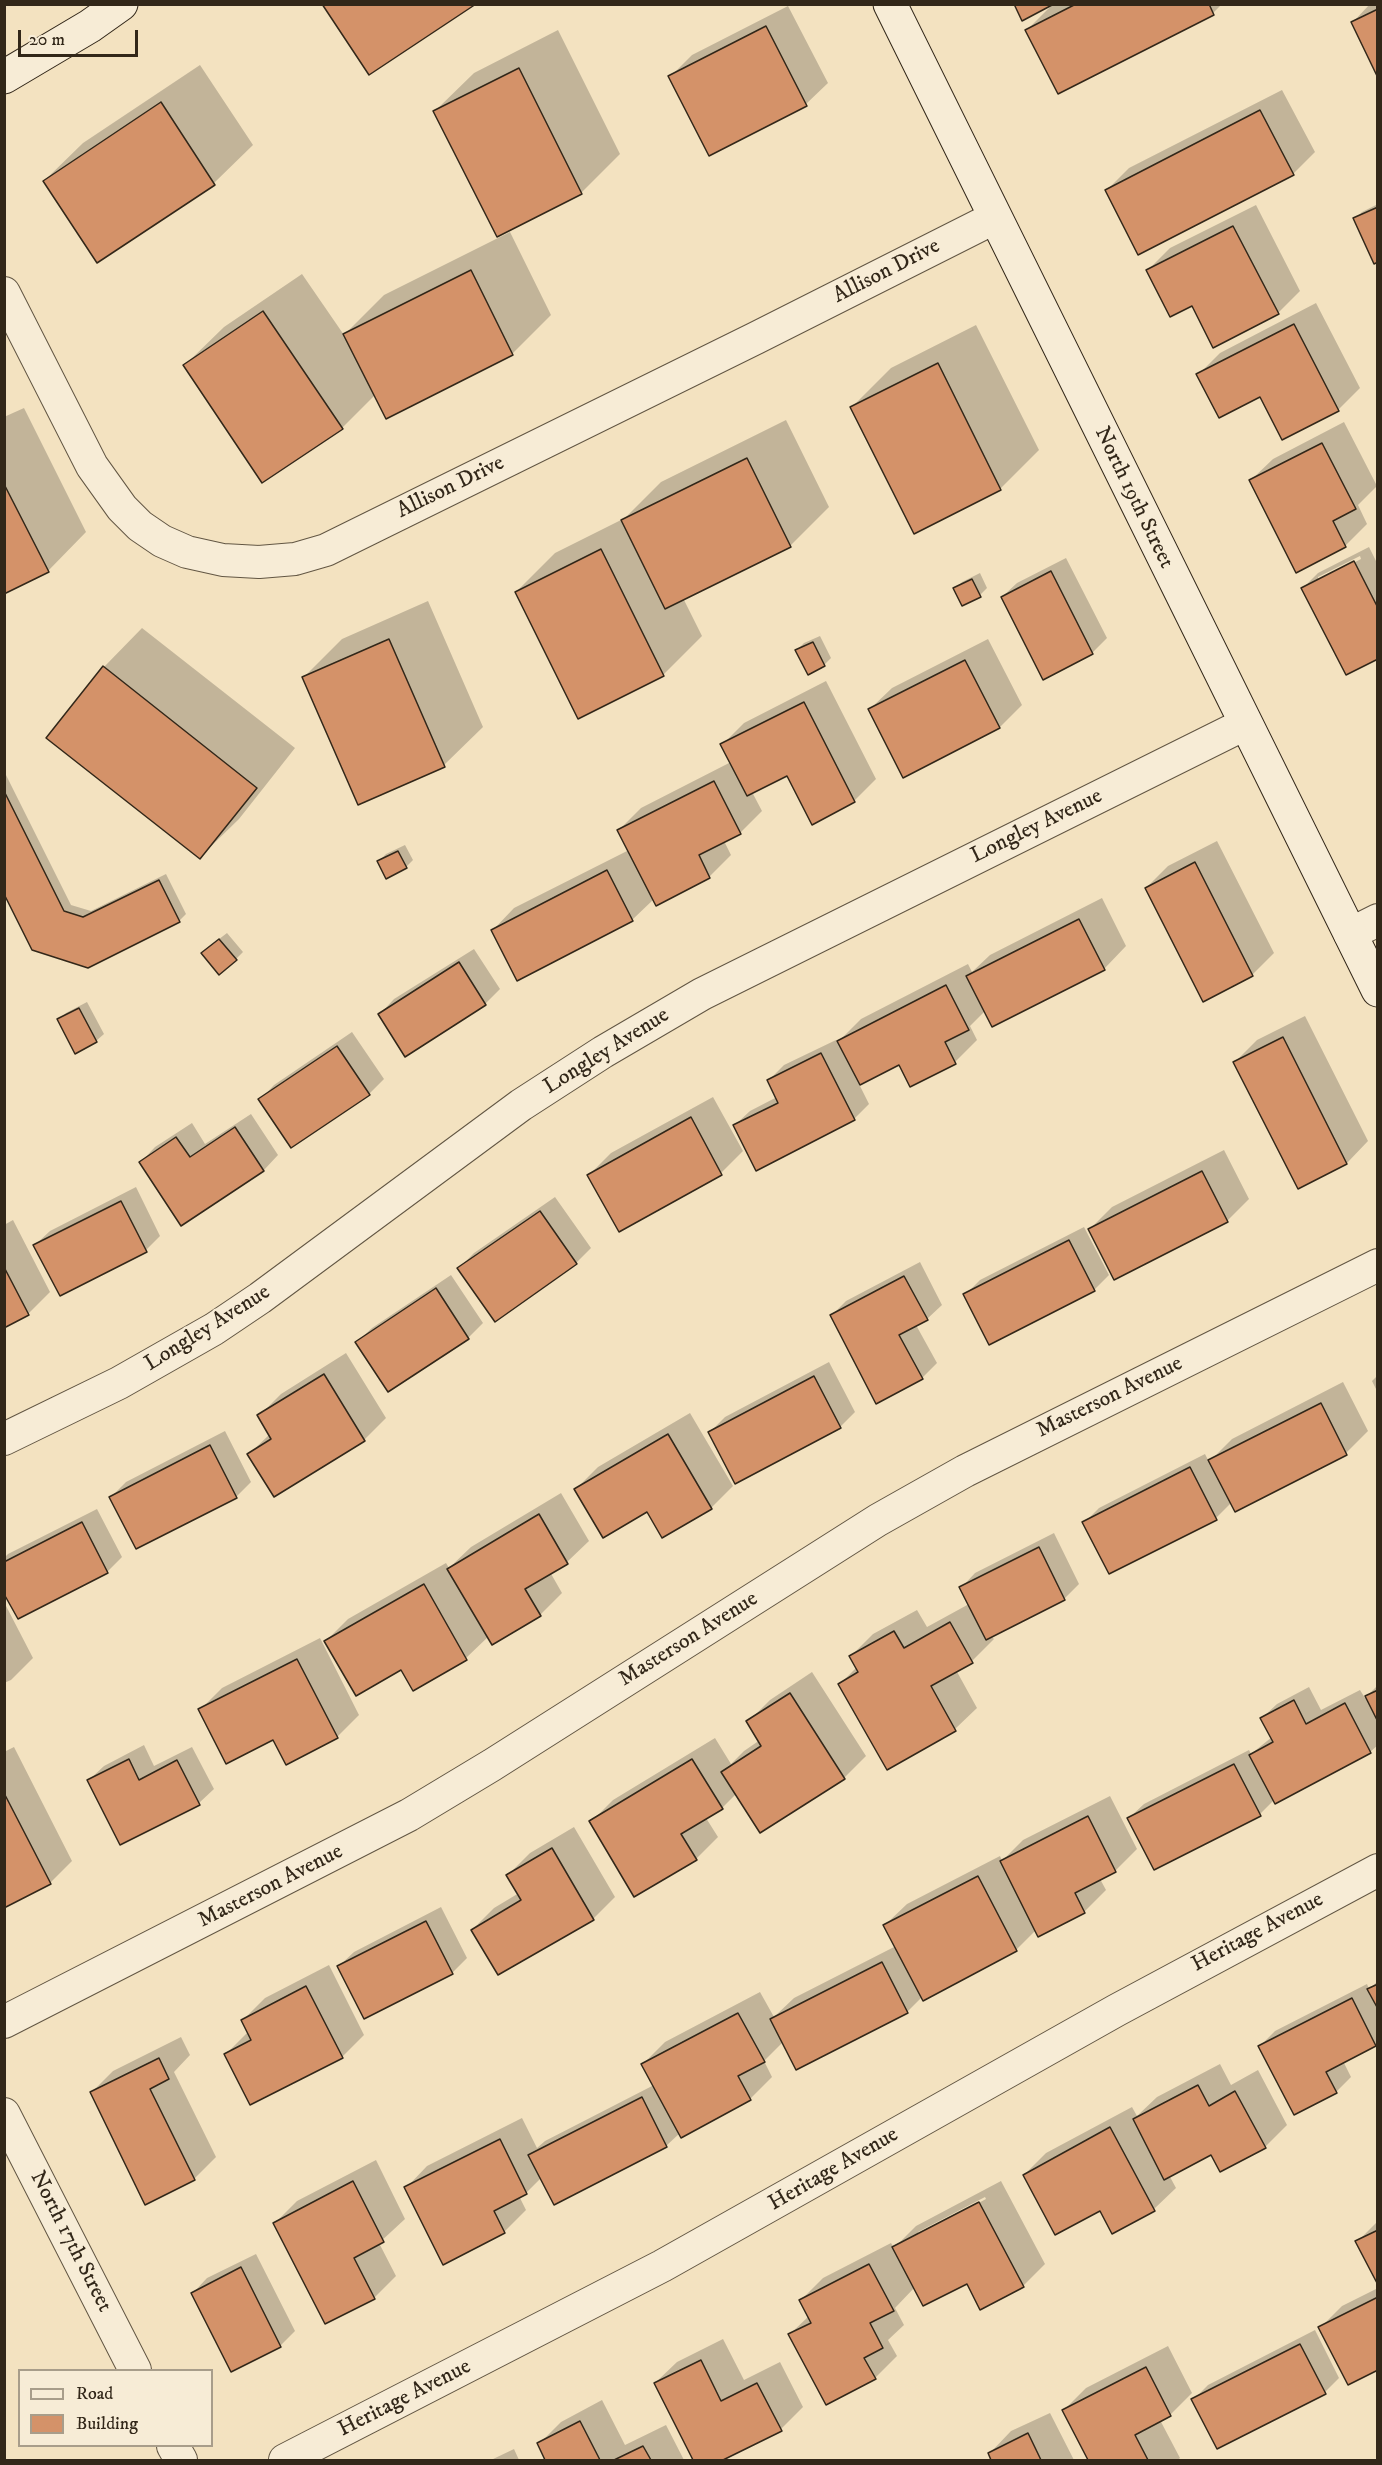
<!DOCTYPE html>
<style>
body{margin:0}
#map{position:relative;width:1382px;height:2465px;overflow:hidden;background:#f3e2c0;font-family:"IM FELL DW Pica",serif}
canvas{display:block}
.frame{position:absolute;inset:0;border:6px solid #322719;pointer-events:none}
.legend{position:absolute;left:18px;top:2369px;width:195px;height:78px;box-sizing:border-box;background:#f7ecd6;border:2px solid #a89d8a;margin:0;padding:8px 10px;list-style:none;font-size:18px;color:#322719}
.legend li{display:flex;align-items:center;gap:12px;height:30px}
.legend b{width:30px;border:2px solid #a89d8a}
.scale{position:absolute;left:18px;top:30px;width:120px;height:27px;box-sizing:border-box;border:3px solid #322719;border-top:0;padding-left:8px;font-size:18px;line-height:21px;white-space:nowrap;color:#322719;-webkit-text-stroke:4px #f7ecd6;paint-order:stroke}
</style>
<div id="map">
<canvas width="1382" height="2465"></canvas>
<div class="frame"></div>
<ul class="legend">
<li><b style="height:8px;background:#f7ecd6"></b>Road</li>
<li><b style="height:16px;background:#d49269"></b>Building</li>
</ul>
<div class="scale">20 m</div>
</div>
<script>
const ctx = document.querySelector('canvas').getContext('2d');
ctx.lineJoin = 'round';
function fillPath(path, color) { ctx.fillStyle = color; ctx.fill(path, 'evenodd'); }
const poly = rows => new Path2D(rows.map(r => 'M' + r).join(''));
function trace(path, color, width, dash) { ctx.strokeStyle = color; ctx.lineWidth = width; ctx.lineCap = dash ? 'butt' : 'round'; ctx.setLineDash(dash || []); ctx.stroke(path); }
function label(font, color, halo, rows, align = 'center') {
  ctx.font = font + ' "IM FELL DW Pica",serif'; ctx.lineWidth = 4.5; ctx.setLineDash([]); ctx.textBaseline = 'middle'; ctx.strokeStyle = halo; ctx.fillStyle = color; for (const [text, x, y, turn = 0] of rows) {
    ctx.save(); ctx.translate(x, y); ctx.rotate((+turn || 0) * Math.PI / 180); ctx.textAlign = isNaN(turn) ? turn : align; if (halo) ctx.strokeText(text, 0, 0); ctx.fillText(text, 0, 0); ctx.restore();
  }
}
fillPath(poly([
 [1053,4,1222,4,1213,13,1027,30],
 [1370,4,1378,4,1378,75,1353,22],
 [788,6,828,83,806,104,670,77,692,55],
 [558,30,620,154,581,193,435,111,474,73],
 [200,65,253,145,214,183,97,261,44,181,83,143],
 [1282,90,1315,152,1293,174,1107,190,1129,168],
 [1378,204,1378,260,1355,219,1362,212],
 [1256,205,1300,291,1278,313,1192,304,1148,270,1170,248],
 [510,232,551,315,512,354,375,395,342,428,185,365,224,327,302,274,344,335,384,295],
 [1316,303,1360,388,1338,410,1261,395,1198,375,1220,353],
 [976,325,1039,450,1000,489,852,407,891,368],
 [24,408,86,532,48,571,4,592,4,417],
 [786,420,829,507,790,546,683,598,702,636,663,675,579,717,516,592,555,553,625,518,661,482],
 [1344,422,1377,486,1358,505,1367,524,1345,546,1297,571,1251,480,1273,459],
 [1369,547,1378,565,1378,657,1303,588,1318,573],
 [1360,556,1361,559,1318,581,1318,577],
 [1066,558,1107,638,1092,653,1002,597,1017,583],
 [980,573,987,588,980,595,955,589,962,582],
 [428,601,483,727,444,765,304,677,342,639],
 [142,628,295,748,239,819,200,857,104,667],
 [820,636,831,658,824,665,797,650,804,643],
 [988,639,1022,705,1000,727,904,776,870,709,892,688],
 [826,681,876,779,854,801,788,774,752,792,762,811,740,833,724,841,731,855,709,877,654,899,632,920,493,930,514,908,629,850,619,830,641,808,731,762,722,745,744,723],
 [4,771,71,905,91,911,166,874,186,914,179,921,88,966,4,891],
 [1217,841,1274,953,1252,975,1146,888,1168,866],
 [405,845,413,860,406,867,379,861,386,854],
 [1102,898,1126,946,1105,968,993,1025,985,1011,970,1026,977,1040,955,1062,910,1085,899,1063,859,1084,869,1104,854,1119,735,1125,750,1111,777,1097,769,1080,784,1065,836,1040,838,1042,861,1019,968,964,972,972,990,955],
 [227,933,243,952,236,959,210,946],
 [474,949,500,989,485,1004,380,1014,394,999],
 [87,1002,104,1034,96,1041,59,1020,66,1013],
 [1305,1016,1368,1141,1347,1163,1299,1187,1235,1062,1257,1040],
 [352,1032,384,1079,369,1094,291,1146,260,1100,274,1085],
 [713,1097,743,1151,721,1173,619,1230,589,1175,611,1153],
 [251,1114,278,1155,264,1170,182,1224,141,1162,155,1147,192,1123,205,1144],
 [1224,1150,1249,1199,1227,1221,1090,1229,1112,1207],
 [136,1187,160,1236,146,1250,35,1245,50,1231],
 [555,1197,591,1248,576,1263,496,1320,459,1268,474,1253],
 [13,1220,50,1292,28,1314,4,1326,4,1225],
 [1084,1227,1109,1275,1094,1290,965,1295,980,1280],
 [920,1262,942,1305,927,1319,916,1325,937,1363,922,1378,832,1315,846,1301],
 [451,1275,483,1323,468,1338,389,1390,357,1342,372,1328],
 [346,1353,386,1418,364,1440,249,1454,270,1434,259,1416,281,1394],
 [829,1362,855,1412,840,1427,736,1482,710,1432,725,1417],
 [1378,1375,1378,1393,1372,1381],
 [1343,1382,1368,1431,1346,1453,1232,1502,1216,1518,1084,1523,1099,1508,1205,1454,1209,1462,1232,1439],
 [690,1413,733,1486,711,1508,647,1510,576,1489,598,1467],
 [225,1431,251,1482,236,1497,137,1547,111,1497,126,1482],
 [561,1493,589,1541,567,1562,550,1572,562,1593,540,1615,489,1636,466,1658,413,1689,401,1668,326,1641,348,1619,446,1563,449,1568,471,1547],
 [97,1509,122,1557,107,1572,4,1590,4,1558,8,1554],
 [1054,1533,1079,1584,1065,1598,991,1636,994,1639,972,1661,956,1670,977,1708,955,1729,840,1684,857,1667,851,1656,873,1634,917,1610,927,1627,969,1604,961,1588,975,1573],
 [4,1602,33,1658,11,1680,4,1683],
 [320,1638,359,1715,337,1737,274,1738,200,1710,222,1688],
 [812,1672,866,1756,844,1778,736,1794,722,1808,706,1818,718,1837,696,1859,591,1822,613,1800,715,1738,731,1764,744,1751,760,1740,748,1722,770,1700],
 [1378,1685,1378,1745,1370,1752,1274,1800,1260,1814,1129,1818,1144,1804,1249,1750,1251,1754,1272,1737,1262,1718,1277,1704,1309,1687,1321,1710,1360,1690,1365,1698],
 [144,1745,154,1766,192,1747,214,1789,199,1803,89,1780,104,1766],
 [14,1747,72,1861,50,1883,4,1906,4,1752],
 [1110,1796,1137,1849,1115,1871,1100,1879,1106,1890,1084,1912,1036,1930,1016,1950,922,1997,907,2012,783,2042,764,2061,772,2077,750,2099,680,2133,666,2146,541,2178,526,2193,519,2196,526,2210,504,2232,406,2188,427,2166,522,2118,537,2148,545,2141,654,2085,643,2064,665,2042,760,1992,774,2017,794,1998,896,1946,885,1925,907,1904,1000,1856,1002,1861,1023,1840],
 [574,1827,615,1897,593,1919,472,1930,494,1908,519,1893,508,1875,530,1853],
 [441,1907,467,1958,452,1973,339,1966,354,1952],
 [329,1965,364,2035,342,2057,226,2054,249,2031,243,2020,265,1998],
 [1378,1981,1378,2043,1343,2061,1351,2077,1336,2092,1294,2113,1260,2046,1275,2031,1367,1984,1369,1989],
 [181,2037,190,2055,174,2072,216,2157,194,2179,91,2093,113,2071],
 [1220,2064,1231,2085,1258,2070,1287,2125,1265,2147,1212,2153,1169,2175,1176,2188,1154,2209,1100,2209,1024,2175,1046,2153,1132,2107,1137,2116,1157,2097],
 [376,2160,405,2219,379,2243,396,2276,374,2298,275,2223,297,2201],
 [1001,2181,1045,2264,1023,2286,967,2282,915,2287,895,2308,904,2325,888,2340,897,2356,875,2378,790,2334,809,2316,801,2300,823,2278,891,2243,894,2248,916,2226],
 [985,2197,986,2199,918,2235,918,2232],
 [1378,2221,1378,2282,1357,2242],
 [256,2254,295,2331,280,2346,193,2293,207,2278],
 [1378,2288,1378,2368,1320,2328,1342,2306],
 [1315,2330,1339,2378,1325,2392,1193,2400,1208,2385],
 [723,2339,744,2380,780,2362,803,2407,781,2429,719,2460,694,2460,655,2383,677,2362],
 [1168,2346,1192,2393,1170,2415,1160,2420,1180,2458,1178,2460,1089,2460,1064,2410,1086,2388],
 [602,2400,625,2445,666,2425,684,2460,547,2460,539,2444,561,2422],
 [1050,2413,1074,2460,993,2460,990,2453,1011,2431],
 [514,2449,519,2460,491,2460]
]), '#0003');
const building = poly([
 [322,4,476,4,369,75,322,4],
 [1014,4,1054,4,1022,21,1014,4],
 [1076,4,1209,4,1214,15,1058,94,1025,30,1076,4],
 [1378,9,1378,78,1351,22,1378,9],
 [766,26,807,106,709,156,668,76,766,26],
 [519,68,582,194,497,237,433,111,519,68],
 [161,102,215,185,97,263,43,181,161,102],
 [1260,110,1294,175,1138,255,1105,190,1260,110],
 [1378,207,1378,262,1374,264,1353,218,1378,207],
 [1233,226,1279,314,1213,348,1192,306,1170,317,1146,270,1233,226],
 [471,270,513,355,386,419,343,334,471,270],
 [263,311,343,429,262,483,183,365,263,311],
 [1294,324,1339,411,1282,440,1260,397,1219,418,1196,374,1294,324],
 [938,363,1001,490,914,534,850,407,938,363],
 [1322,443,1356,509,1333,521,1346,547,1296,573,1249,480,1322,443],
 [747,458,791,547,665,609,621,520,747,458],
 [4,484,49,572,4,594,4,484],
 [601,549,664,676,578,719,515,592,601,549],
 [1354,561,1378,608,1378,659,1346,675,1301,588,1354,561],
 [1051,571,1093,654,1043,680,1001,597,1051,571],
 [972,579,981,597,962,606,953,588,972,579],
 [389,639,445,767,358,805,302,677,389,639],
 [813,642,825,666,808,675,795,650,813,642],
 [965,660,1000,728,903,778,868,709,965,660],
 [103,666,257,788,200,859,46,738,103,666],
 [804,702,855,802,812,825,787,776,747,796,720,744,804,702],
 [714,781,741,834,699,855,710,878,656,906,617,830,714,781],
 [4,791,64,911,83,917,159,880,180,922,88,968,32,950,4,894,4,791],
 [398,851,407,868,386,879,377,861,398,851],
 [1195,862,1253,976,1203,1002,1145,888,1195,862],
 [607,870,633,921,517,981,491,930,607,870],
 [1079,919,1105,970,992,1027,966,976,1079,919],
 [219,939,237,960,219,975,201,953,219,939],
 [459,962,486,1005,405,1057,378,1014,459,962],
 [946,985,969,1030,945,1042,956,1064,910,1087,899,1065,860,1085,837,1041,946,985],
 [79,1008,97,1042,75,1054,57,1019,79,1008],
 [1283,1037,1347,1164,1298,1189,1233,1062,1283,1037],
 [337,1046,370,1095,291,1148,258,1099,337,1046],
 [821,1053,855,1120,756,1171,733,1125,778,1103,767,1080,821,1053],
 [691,1117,722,1175,619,1232,587,1175,691,1117],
 [235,1127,264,1171,181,1226,139,1162,176,1137,190,1157,235,1127],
 [1202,1171,1228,1222,1114,1280,1088,1229,1202,1171],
 [121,1201,147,1252,60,1296,33,1245,121,1201],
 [540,1211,577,1264,495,1322,457,1268,540,1211],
 [1069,1240,1095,1291,989,1345,963,1294,1069,1240],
 [4,1267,29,1315,4,1328,4,1267],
 [904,1276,928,1320,899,1335,923,1379,876,1404,830,1315,904,1276],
 [436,1288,469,1339,388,1392,355,1342,436,1288],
 [324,1374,365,1441,274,1497,247,1454,271,1439,257,1415,324,1374],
 [814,1376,841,1428,735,1484,708,1432,814,1376],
 [1321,1403,1347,1455,1235,1512,1208,1460,1321,1403],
 [668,1434,712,1509,662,1538,647,1512,603,1538,574,1489,668,1434],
 [210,1445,237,1498,136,1549,109,1497,210,1445],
 [1190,1467,1217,1520,1109,1574,1082,1522,1190,1467],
 [539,1514,568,1564,525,1589,541,1616,492,1645,447,1569,539,1514],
 [82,1522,108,1573,18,1619,4,1594,4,1562,82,1522],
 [1039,1547,1065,1600,986,1640,959,1587,1039,1547],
 [424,1584,467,1660,413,1691,401,1670,356,1696,324,1641,424,1584],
 [950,1622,973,1663,931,1686,956,1731,887,1770,838,1684,858,1672,849,1656,894,1631,904,1648,950,1622],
 [297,1659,338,1738,286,1765,273,1740,226,1764,198,1709,297,1659],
 [1378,1690,1378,1722,1365,1696,1378,1690],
 [790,1693,845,1779,760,1833,721,1772,761,1746,746,1721,790,1693],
 [1294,1700,1306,1724,1345,1703,1371,1753,1275,1804,1249,1755,1273,1742,1260,1718,1294,1700],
 [129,1759,139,1780,177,1760,200,1805,120,1845,87,1780,129,1759],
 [692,1759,723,1809,681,1834,697,1860,634,1897,589,1821,692,1759],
 [1234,1764,1261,1816,1154,1870,1127,1818,1234,1764],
 [4,1793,51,1884,4,1908,4,1793],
 [1088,1816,1116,1872,1075,1893,1085,1913,1038,1937,1000,1861,1088,1816],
 [552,1848,594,1920,498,1975,471,1930,521,1900,506,1875,552,1848],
 [978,1876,1017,1951,923,2001,883,1925,978,1876],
 [426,1921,453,1974,364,2019,337,1966,426,1921],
 [882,1962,908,2013,796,2070,770,2019,882,1962],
 [1378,1984,1378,2009,1367,1989,1378,1984],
 [306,1986,343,2058,250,2105,224,2054,251,2040,241,2020,306,1986],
 [1352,1998,1376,2046,1326,2072,1337,2093,1294,2115,1258,2046,1352,1998],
 [738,2013,765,2062,738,2076,751,2100,681,2138,641,2064,738,2013],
 [159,2058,169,2079,150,2089,195,2180,145,2205,90,2092,159,2058],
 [1198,2085,1209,2106,1235,2091,1266,2148,1220,2172,1211,2155,1164,2180,1133,2119,1198,2085],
 [642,2097,667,2147,554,2205,528,2155,642,2097],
 [1110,2127,1155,2211,1112,2234,1100,2211,1055,2235,1023,2175,1110,2127],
 [500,2139,527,2194,494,2211,505,2233,443,2265,404,2187,500,2139],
 [353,2181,384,2242,354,2258,375,2299,325,2324,273,2223,353,2181],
 [979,2202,1024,2287,980,2310,967,2284,923,2306,892,2247,979,2202],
 [1378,2230,1378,2285,1355,2241,1378,2230],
 [869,2264,894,2311,870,2323,883,2348,864,2358,876,2379,826,2405,788,2334,811,2323,799,2300,869,2264],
 [241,2267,281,2347,231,2372,191,2293,241,2267],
 [1378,2297,1378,2370,1348,2385,1318,2327,1378,2297],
 [1300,2344,1326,2394,1217,2449,1191,2399,1300,2344],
 [701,2360,721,2401,757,2383,782,2431,723,2460,693,2460,654,2383,701,2360],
 [1146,2367,1171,2416,1135,2435,1148,2460,1088,2460,1062,2410,1146,2367],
 [580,2421,600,2460,545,2460,537,2443,580,2421],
 [1028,2433,1041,2460,991,2460,988,2453,1028,2433],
 [643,2446,651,2460,614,2460,643,2446]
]);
fillPath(building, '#d49269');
trace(building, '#322719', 1.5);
const street = poly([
 [4,293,92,466,122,508,140,526,162,541,187,552,223,560,259,562,295,559,326,550,756,338,994,218],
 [1350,934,1378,920],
 [4,1439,119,1383,214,1329,260,1298,521,1105,603,1052,702,994,1245,724],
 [4,2022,409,1815,492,1765,878,1520,965,1471,1378,1265],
 [4,2114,135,2370],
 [173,2446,181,2460],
 [285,2460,662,2266,1117,2010,1378,1870]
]);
const secondary = poly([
 [890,4,1378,990],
 [4,77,90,26,121,4]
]);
trace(street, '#625643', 34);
trace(secondary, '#322719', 35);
trace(street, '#f7ecd6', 32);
trace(secondary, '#f7ecd6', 33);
label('22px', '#322719', '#f7ecd6', [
 ["Allison Drive",887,272,-27],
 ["Allison Drive",451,488,-26],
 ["North 19th Street",1133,498,64],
 ["Longley Avenue",1037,827,-26],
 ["Longley Avenue",607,1052,-32],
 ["Longley Avenue",208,1329,-32],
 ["Masterson Avenue",1110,1398,-26],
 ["Masterson Avenue",689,1640,-32],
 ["Masterson Avenue",271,1887,-27],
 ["Heritage Avenue",1258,1933,-28],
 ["Heritage Avenue",834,2170,-30],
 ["North 17th Street",70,2242,63],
 ["Heritage Avenue",405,2399,-27]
]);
</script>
